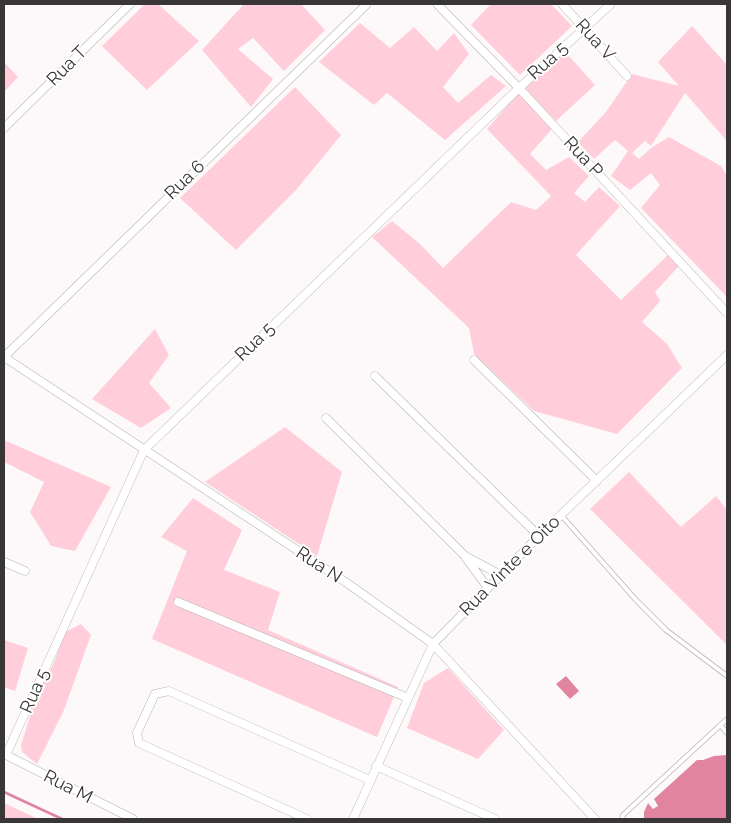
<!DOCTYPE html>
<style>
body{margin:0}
#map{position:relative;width:731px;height:823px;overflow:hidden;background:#fdf9fa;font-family:Raleway,sans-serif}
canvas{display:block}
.frame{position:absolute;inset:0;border:5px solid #383636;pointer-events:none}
</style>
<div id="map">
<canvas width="731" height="823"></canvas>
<div class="frame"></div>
</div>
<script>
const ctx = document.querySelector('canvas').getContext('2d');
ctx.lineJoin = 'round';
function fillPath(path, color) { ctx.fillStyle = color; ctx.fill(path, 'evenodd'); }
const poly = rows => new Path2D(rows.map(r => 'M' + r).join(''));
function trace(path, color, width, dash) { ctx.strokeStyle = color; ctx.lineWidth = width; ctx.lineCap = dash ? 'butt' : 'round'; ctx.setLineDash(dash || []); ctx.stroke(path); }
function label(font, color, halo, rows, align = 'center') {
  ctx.font = font + ' Raleway,sans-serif'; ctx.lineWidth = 4; ctx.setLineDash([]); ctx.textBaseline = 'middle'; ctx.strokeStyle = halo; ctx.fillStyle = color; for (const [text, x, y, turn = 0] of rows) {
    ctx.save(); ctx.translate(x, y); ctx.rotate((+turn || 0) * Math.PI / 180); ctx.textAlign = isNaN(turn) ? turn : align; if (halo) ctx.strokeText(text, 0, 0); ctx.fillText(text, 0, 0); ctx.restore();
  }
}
fillPath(poly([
 [145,4,158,4,199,41,147,90,102,46],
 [244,4,301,4,325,30,284,71,253,38,238,49,273,79,251,107,202,50],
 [491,4,551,4,572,26,520,75,471,25],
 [360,23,390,48,414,27,437,51,454,33,469,54,443,87,458,103,491,75,506,86,445,140,387,93,374,105,319,62],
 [692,26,727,65,727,141,685,93,651,146,645,141,632,153,639,159,651,148,669,137,721,166,727,176,727,297,641,208,660,185,651,173,630,190,611,176,628,151,615,140,594,159,578,142,606,112,632,74,679,86,658,62],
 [559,54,570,57,595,85,556,121,523,86],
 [4,62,18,77,4,92],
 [295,87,341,135,296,190,236,250,180,198],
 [518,93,552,129,530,154,546,170,569,157,589,176,574,193,585,202,599,187,620,206,576,255,621,300,668,255,679,266,655,292,660,301,642,322,667,344,682,368,617,434,534,411,474,354,469,328,372,237,392,221,420,244,443,268,511,202,536,210,551,196,487,129],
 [155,329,169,355,149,383,171,408,141,428,92,399],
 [285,427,342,472,317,556,205,482],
 [4,440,111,487,75,551,51,546,30,512,44,482,4,462],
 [629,472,681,527,716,496,727,510,727,645,590,509],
 [193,498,242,530,224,570,280,592,268,630,398,687,377,737,152,639,187,551,161,537],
 [81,624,91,635,64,710,37,764,22,752,21,745,38,691,54,663,65,632],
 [4,640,28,648,15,691,4,687],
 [448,668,504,730,478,759,407,728,424,683],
 [4,803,38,819,4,819]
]), '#ffceda');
fillPath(poly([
 [566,676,579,691,570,699,556,684],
 [727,755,727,819,644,819,644,812,648,803,653,809,658,806,654,799,697,760,703,760,714,756]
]), '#e0849f');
trace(poly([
 [4,792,62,819]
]), '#e0849f', 2.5);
const lane = poly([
 [561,515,636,600,666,630,727,676],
 [721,726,727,733],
 [622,819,623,815,727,719]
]);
const street = poly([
 [437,4,519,88,727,313],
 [562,4,627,76],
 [4,128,130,4],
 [4,357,347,583,433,644,595,819],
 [4,357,367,4],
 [474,360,597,481],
 [375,376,539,536],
 [326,418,465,556,501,575],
 [466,558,488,588],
 [4,562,25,571],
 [178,602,408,698],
 [4,754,133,819],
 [6,755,144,450,519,88,611,4],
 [376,766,495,819],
 [307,819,139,743,137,733,155,694,169,691,370,780],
 [353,819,433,644,539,536,727,355]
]);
trace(lane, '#b7b3b4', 5.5);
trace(street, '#b7b3b4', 9);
trace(lane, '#fff', 4);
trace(street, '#fff', 8);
label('18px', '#383636', '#fff', [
 ["Rua V",595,40,48],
 ["Rua 5",548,61,-42],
 ["Rua T",67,66,-45],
 ["Rua P",583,157,47],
 ["Rua 6",185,180,-44],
 ["Rua 5",255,342,-44],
 ["Rua N",319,565,33],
 ["Rua Vinte e Oito",510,566,-45],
 ["Rua 5",35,691,-66],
 ["Rua M",68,787,27]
]);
</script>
